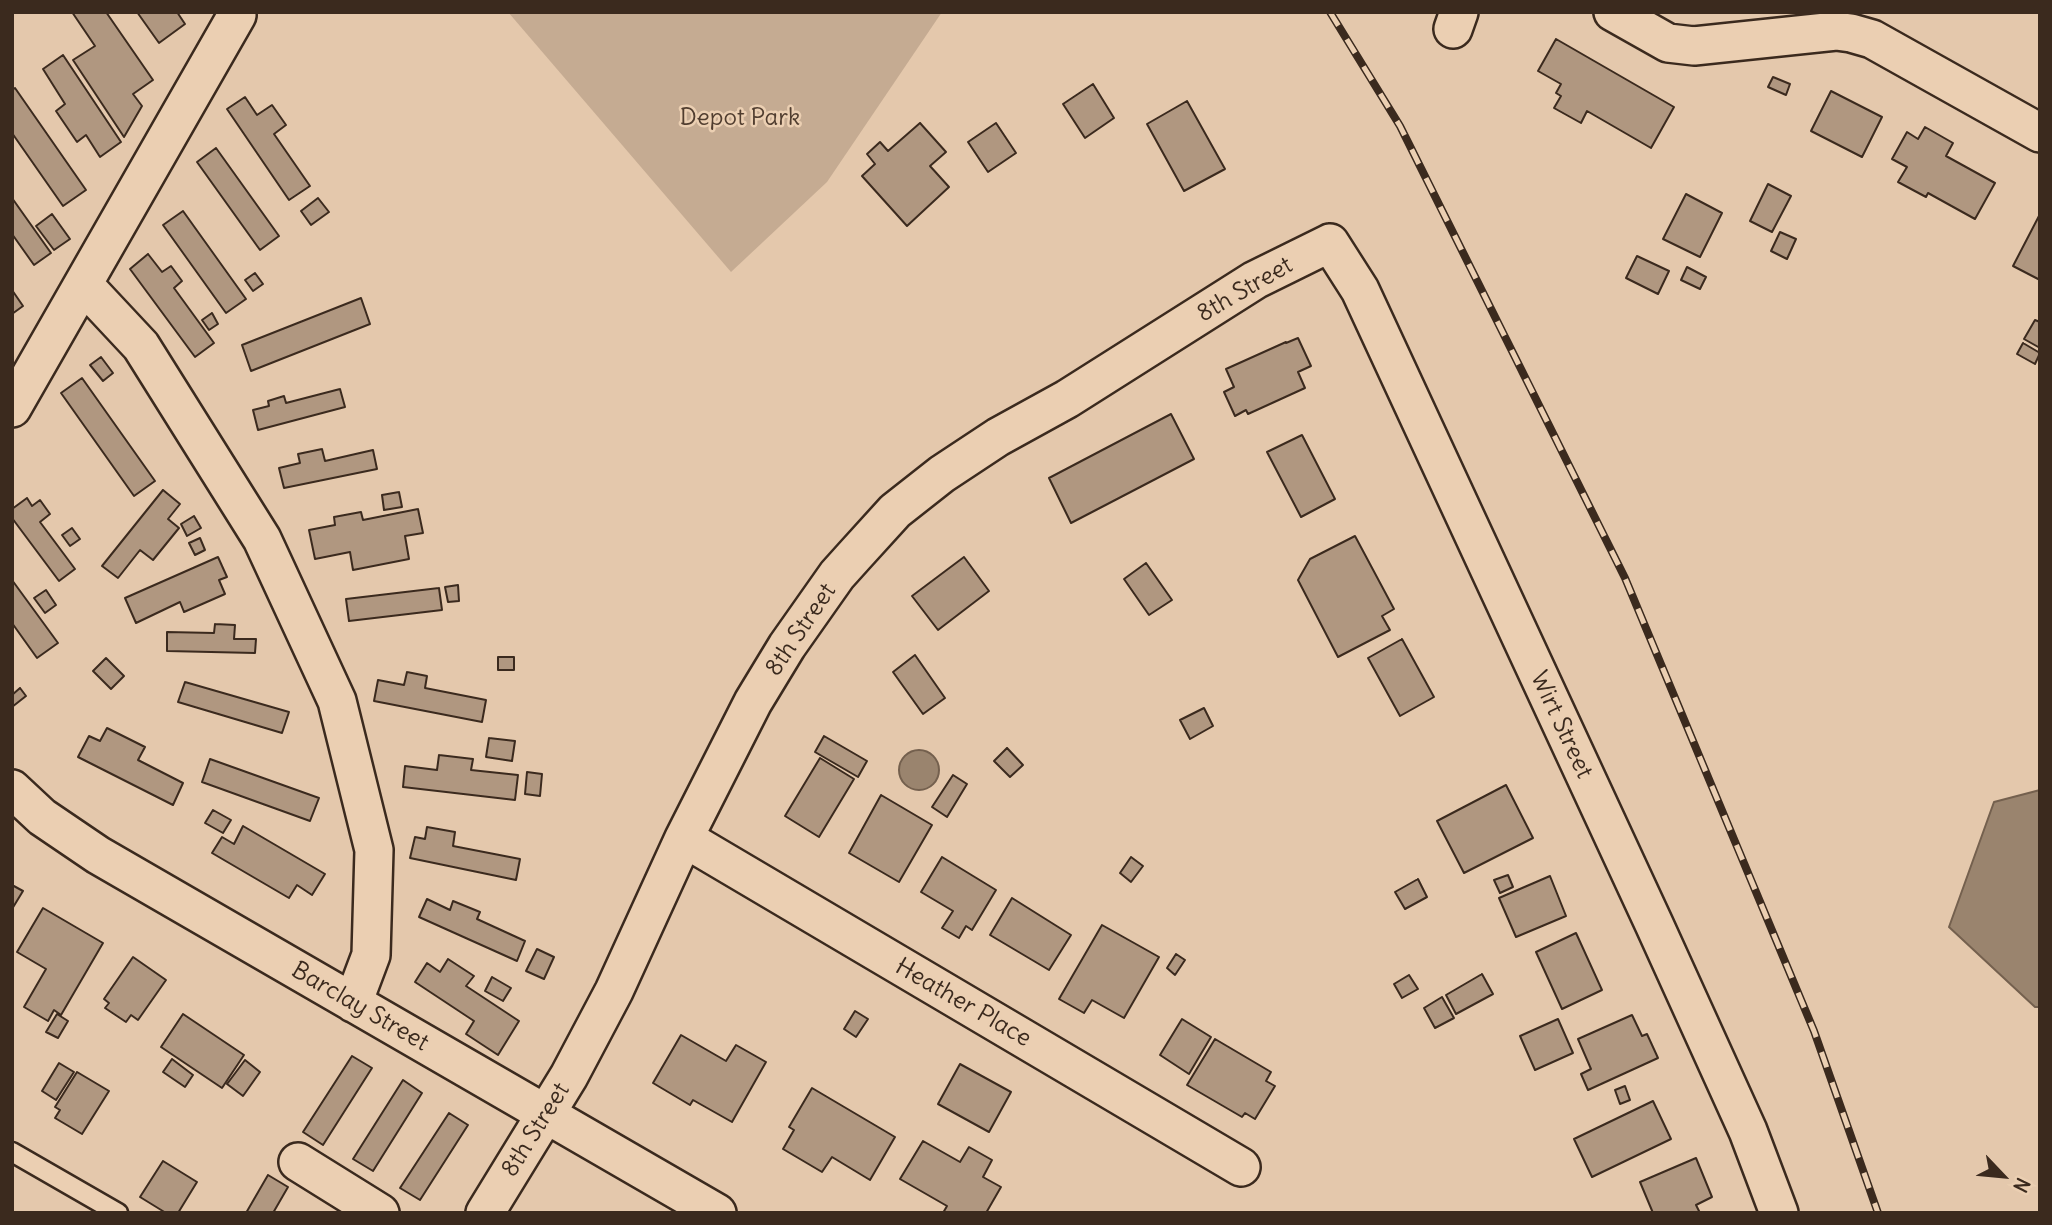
<!DOCTYPE html>
<style>
body{margin:0}
#map{position:relative;width:2052px;height:1225px;overflow:hidden;background:#e4c8ac;font-family:Delius,sans-serif}
canvas{display:block}
.frame{position:absolute;inset:0;border:14px solid #3b2a1e;pointer-events:none}
.north{position:absolute;left:1968px;top:1141px;width:70px;height:70px;-webkit-text-stroke:5px #ebcfb2;paint-order:stroke;rotate:116deg;font-size:19px;font-weight:700;line-height:28px;text-align:center;color:#3b2a1e}
.north::after{content:'';display:block;margin:auto;width:24px;height:32px;background:#3b2a1e;clip-path:polygon(50% 0,100% 100%,50% 72%,0 100%)}
</style>
<div id="map">
<canvas width="2052" height="1225"></canvas>
<div class="frame"></div>
<div class="north">N</div>
</div>
<script>
const ctx = document.querySelector('canvas').getContext('2d');
ctx.lineJoin = 'round';
function fillPath(path, color) { ctx.fillStyle = color; ctx.fill(path, 'evenodd'); }
const poly = rows => new Path2D(rows.map(r => 'M' + r).join(''));
function trace(path, color, width, dash) { ctx.strokeStyle = color; ctx.lineWidth = width; ctx.lineCap = dash ? 'butt' : 'round'; ctx.setLineDash(dash || []); ctx.stroke(path); }
function label(font, color, halo, rows, align = 'center') {
  ctx.font = font + ' Delius,sans-serif'; ctx.lineWidth = 5; ctx.setLineDash([]); ctx.textBaseline = 'middle'; ctx.strokeStyle = halo; ctx.fillStyle = color; for (const [text, x, y, turn = 0] of rows) {
    ctx.save(); ctx.translate(x, y); ctx.rotate((+turn || 0) * Math.PI / 180); ctx.textAlign = isNaN(turn) ? turn : align; if (halo) ctx.strokeText(text, 0, 0); ctx.fillText(text, 0, 0); ctx.restore();
  }
}
fillPath(poly([
 [508,12,942,12,827,182,731,272]
]), '#c5ab92');
const water = poly([
 '899 770a20 20 0 1 1 40 0a20 20 0 1 1-40 0Z',
 [2040,790,2040,1007,2035,1007,1949,927,1994,802,2040,790]
]);
fillPath(water, '#9a846e');
trace(water, '#74604e', 2);
const building = poly([
 [72,12,106,12,153,80,133,94,142,106,124,137,73,60,95,46,72,12],
 [137,12,177,12,185,24,159,43,137,12],
 [1556,39,1674,107,1651,148,1587,111,1581,123,1554,108,1561,96,1556,93,1561,84,1538,71,1556,39],
 [63,55,121,142,100,157,86,135,77,142,56,111,65,104,43,69,63,55],
 [1773,77,1790,84,1786,95,1768,87,1773,77],
 [1093,84,1114,118,1085,138,1063,104,1093,84],
 [15,88,86,190,63,206,12,133,12,90,15,88],
 [1831,91,1882,117,1862,157,1811,131,1831,91],
 [245,97,257,115,272,105,286,125,274,134,310,186,289,200,227,109,245,97],
 [1187,101,1225,169,1184,191,1147,124,1187,101],
 [920,123,946,152,930,166,949,187,907,226,862,176,875,164,867,154,880,142,888,151,920,123],
 [996,123,1016,153,988,172,968,142,996,123],
 [1925,127,1953,143,1946,156,1995,183,1975,219,1928,193,1926,197,1898,182,1907,167,1892,159,1907,132,1918,139,1925,127],
 [216,148,279,236,260,250,197,162,216,148],
 [1768,184,1791,196,1772,232,1750,221,1768,184],
 [1686,194,1722,213,1700,257,1663,239,1686,194],
 [12,198,51,253,34,265,12,234,12,198],
 [318,198,329,212,311,225,301,211,318,198],
 [183,211,246,299,226,313,163,225,183,211],
 [52,214,70,239,54,250,36,226,52,214],
 [2040,214,2040,280,2013,266,2040,214],
 [1780,232,1796,239,1787,259,1771,251,1780,232],
 [148,254,162,272,171,266,182,281,174,288,214,343,195,357,130,269,148,254],
 [1637,256,1669,271,1658,294,1626,278,1637,256],
 [1687,267,1706,277,1700,289,1681,280,1687,267],
 [255,273,263,284,253,291,245,280,255,273],
 [12,290,23,306,12,314,12,290],
 [361,298,370,324,251,371,242,345,361,298],
 [212,313,218,324,209,330,202,320,212,313],
 [2035,320,2040,322,2040,348,2024,339,2035,320],
 [1298,338,1311,366,1298,372,1305,388,1248,414,1246,410,1235,416,1224,392,1234,387,1226,369,1286,342,1286,343,1298,338],
 [2023,343,2040,353,2035,364,2017,354,2023,343],
 [101,357,113,373,103,381,90,365,101,357],
 [82,378,155,481,134,496,61,393,82,378],
 [340,389,345,407,258,430,253,410,269,406,268,401,284,396,286,403,340,389],
 [1171,414,1194,459,1071,523,1049,478,1171,414],
 [1302,435,1335,499,1301,517,1267,452,1302,435],
 [322,449,325,461,373,450,377,469,284,488,279,468,300,463,298,454,322,449],
 [163,490,180,504,168,519,179,528,153,560,140,550,118,578,102,566,163,490],
 [399,492,402,507,384,510,382,495,399,492],
 [27,498,32,506,40,500,50,514,40,522,75,569,59,581,12,518,12,509,27,498],
 [418,509,423,533,405,536,409,559,353,570,350,552,315,559,309,530,335,525,334,517,361,512,363,520,418,509],
 [194,516,201,528,187,536,181,524,194,516],
 [72,528,80,539,70,546,62,535,72,528],
 [1355,536,1394,609,1382,616,1390,630,1338,657,1298,580,1310,559,1355,536],
 [200,538,205,550,195,555,189,543,200,538],
 [218,557,227,577,219,580,225,594,184,612,180,602,136,623,125,598,218,557],
 [964,557,989,591,938,630,912,596,964,557],
 [1146,563,1172,600,1149,615,1124,579,1146,563],
 [12,580,58,643,37,658,12,623,12,580],
 [458,585,459,601,448,602,445,587,458,585],
 [439,588,442,610,349,621,346,599,439,588],
 [46,590,56,605,45,613,34,598,46,590],
 [215,624,235,625,234,639,256,639,255,653,167,651,167,632,214,633,215,624],
 [1402,639,1434,697,1400,716,1368,658,1402,639],
 [915,655,945,698,923,714,893,672,915,655],
 [498,657,514,657,514,670,498,670,498,657],
 [106,658,124,676,111,689,93,671,106,658],
 [407,672,427,676,425,688,486,700,482,722,374,701,378,680,404,685,407,672],
 [185,682,289,712,282,733,178,702,185,682],
 [20,688,26,696,12,707,12,695,20,688],
 [1204,708,1213,726,1190,739,1180,720,1204,708],
 [107,728,145,747,138,760,183,783,173,805,78,757,89,736,100,741,107,728],
 [824,736,867,761,858,777,815,752,824,736],
 [489,738,515,741,512,761,486,757,489,738],
 [1007,748,1023,765,1010,777,994,761,1007,748],
 [439,755,473,759,471,770,518,775,515,800,403,787,405,766,437,770,439,755],
 [820,758,854,779,819,837,785,816,820,758],
 [210,759,319,798,310,821,202,782,210,759],
 [527,772,542,774,540,796,525,794,527,772],
 [953,775,967,784,947,817,932,807,953,775],
 [1506,785,1533,838,1464,873,1437,821,1506,785],
 [881,795,932,825,899,882,849,853,881,795],
 [213,810,231,820,223,833,205,823,213,810],
 [243,826,325,874,312,895,297,885,289,898,212,853,222,837,234,844,243,826],
 [427,827,455,832,453,846,520,859,516,880,410,858,415,837,425,839,427,827],
 [942,857,996,890,972,930,966,926,959,938,942,928,953,911,921,892,942,857],
 [1131,857,1143,866,1131,882,1120,873,1131,857],
 [1508,875,1513,887,1500,893,1494,880,1508,875],
 [1550,876,1566,916,1516,937,1499,898,1550,876],
 [1418,879,1427,897,1405,909,1395,892,1418,879],
 [12,885,23,891,12,909,12,885],
 [1012,898,1071,935,1049,970,990,935,1012,898],
 [427,899,450,910,453,901,480,912,477,919,525,941,517,961,419,917,427,899],
 [43,908,103,943,61,1015,54,1010,48,1021,24,1007,46,969,17,952,43,908],
 [1102,925,1159,957,1124,1018,1092,1000,1084,1013,1059,999,1102,925],
 [1576,933,1602,990,1562,1009,1536,952,1576,933],
 [537,949,554,957,544,979,526,971,537,949],
 [1176,954,1185,960,1175,975,1167,968,1176,954],
 [133,957,166,980,138,1020,131,1015,126,1022,105,1008,109,1003,104,999,133,957],
 [448,959,474,976,466,986,519,1021,498,1055,466,1034,474,1021,415,982,427,963,440,972,448,959],
 [1482,974,1493,994,1456,1014,1446,995,1482,974],
 [1409,975,1418,989,1402,998,1394,984,1409,975],
 [492,977,511,988,503,1001,485,991,492,977],
 [1442,997,1454,1018,1435,1028,1424,1008,1442,997],
 [855,1011,868,1019,856,1037,844,1029,855,1011],
 [57,1014,68,1021,58,1038,46,1032,57,1014],
 [183,1014,244,1055,222,1088,161,1047,183,1014],
 [1632,1015,1642,1036,1647,1034,1658,1058,1588,1090,1581,1074,1591,1069,1578,1039,1632,1015],
 [1182,1019,1211,1037,1189,1074,1160,1055,1182,1019],
 [1558,1019,1573,1053,1535,1070,1520,1036,1558,1019],
 [681,1035,726,1061,736,1045,766,1062,732,1122,693,1100,690,1105,653,1083,681,1035],
 [1215,1039,1271,1072,1266,1081,1275,1086,1255,1119,1245,1113,1242,1117,1187,1085,1215,1039],
 [352,1056,372,1068,323,1145,303,1132,352,1056],
 [172,1059,193,1075,185,1087,163,1072,172,1059],
 [245,1060,260,1072,243,1096,227,1084,245,1060],
 [59,1063,74,1072,56,1100,42,1091,59,1063],
 [960,1064,1011,1092,989,1132,938,1104,960,1064],
 [77,1072,109,1091,82,1134,55,1118,60,1110,55,1107,77,1072],
 [403,1080,422,1093,373,1171,353,1159,403,1080],
 [1625,1086,1630,1100,1620,1104,1615,1090,1625,1086],
 [812,1088,895,1137,870,1180,832,1157,822,1172,783,1149,794,1130,789,1127,812,1088],
 [1653,1101,1671,1139,1592,1177,1574,1139,1653,1101],
 [449,1113,468,1125,420,1200,400,1188,449,1113],
 [923,1141,960,1162,969,1147,992,1160,983,1177,1001,1187,986,1213,943,1213,947,1206,900,1179,923,1141],
 [1696,1158,1712,1197,1696,1205,1700,1213,1653,1213,1640,1182,1696,1158],
 [163,1161,197,1182,178,1213,166,1213,140,1197,163,1161],
 [268,1175,288,1187,273,1213,246,1213,268,1175]
]);
fillPath(building, '#b09780');
trace(building, '#3b2a1e', 2);
const lane = poly([
 [12,1152,118,1213]
]);
const street = poly([
 [1613,12,1668,43,1694,46,1836,31,1851,33,1872,39,2040,133],
 [1453,29,1459,12],
 [1330,243,1360,290,1654,924,1748,1131,1779,1213],
 [83,284,141,346,262,539,337,701,374,850,371,955,353,1003],
 [12,408,237,15],
 [12,789,42,817,98,855,717,1213],
 [684,838,1241,1167],
 [298,1162,380,1213],
 [485,1213,569,1076,614,991,684,838,753,702,787,646,837,575,855,555,895,511,942,474,998,437,1067,399,1255,280,1330,243]
]);
trace(lane, '#3b2a1e', 23);
trace(street, '#3b2a1e', 42);
trace(lane, '#ebcfb2', 18);
trace(street, '#ebcfb2', 37);
const rail = poly([
 [1330,12,1400,126,1625,578,1814,1031,1878,1213]
]);
trace(rail, '#3b2a1e', 8);
trace(rail, '#ebcfb2', 5, [16]);
label('24px', '#503d2f', '#ebcfb2', [
 ["Depot Park",740,118]
]);
label('24px', '#3b2a1e', '#ebcfb2', [
 ["8th Street",1245,290,-30],
 ["8th Street",801,630,-56],
 ["Wirt Street",1561,725,65],
 ["Heather Place",963,1003,30],
 ["Barclay Street",360,1007,30],
 ["8th Street",536,1130,-58]
]);
</script>
